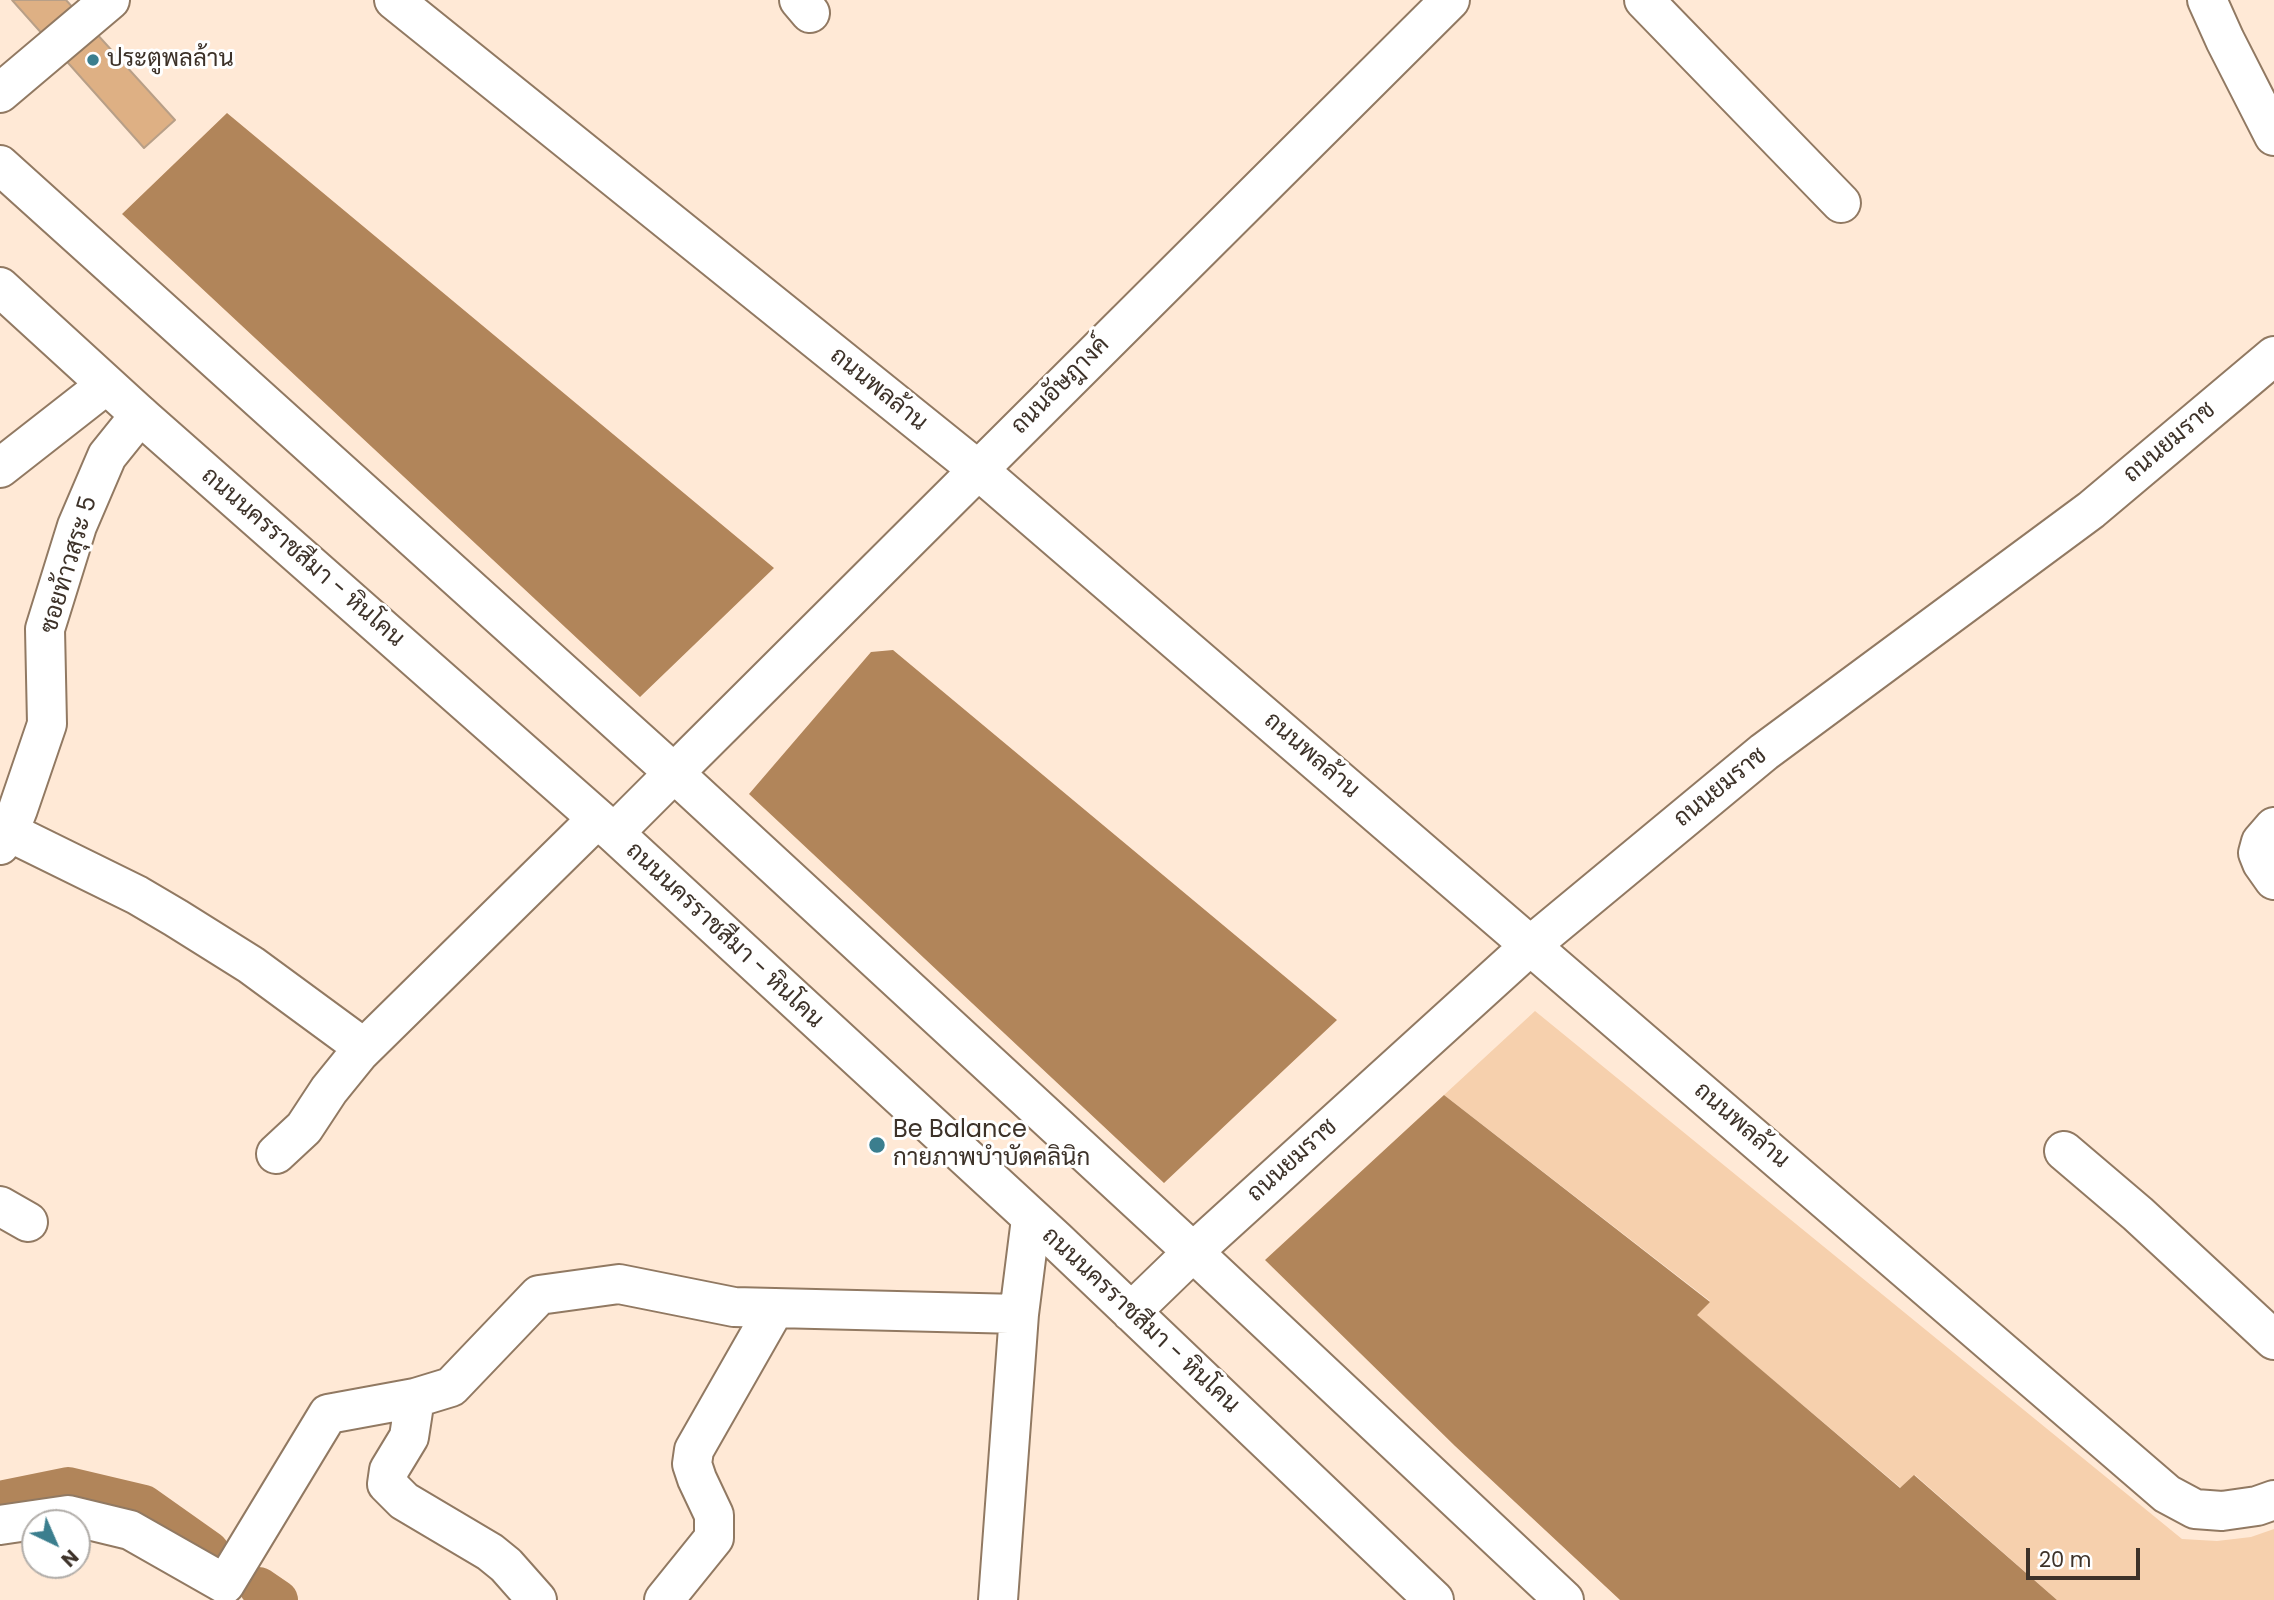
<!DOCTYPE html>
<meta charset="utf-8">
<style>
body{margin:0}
#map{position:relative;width:2274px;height:1600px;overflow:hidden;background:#ffe9d6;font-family:Poppins,sans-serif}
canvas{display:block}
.north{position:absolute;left:21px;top:1509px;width:70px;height:70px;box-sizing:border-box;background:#fff;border:2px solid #b1ada9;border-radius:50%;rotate:136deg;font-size:19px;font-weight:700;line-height:28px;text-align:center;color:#3d3229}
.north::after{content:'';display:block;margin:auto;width:24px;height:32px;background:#3b7e8e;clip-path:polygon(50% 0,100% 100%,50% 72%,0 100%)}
.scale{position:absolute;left:2026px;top:1548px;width:114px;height:32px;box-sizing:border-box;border:4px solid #3d3229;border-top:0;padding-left:9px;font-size:21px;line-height:24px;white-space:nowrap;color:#3d3229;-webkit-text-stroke:5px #fff;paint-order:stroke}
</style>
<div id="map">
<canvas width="2274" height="1600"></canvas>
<div class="north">N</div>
<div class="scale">20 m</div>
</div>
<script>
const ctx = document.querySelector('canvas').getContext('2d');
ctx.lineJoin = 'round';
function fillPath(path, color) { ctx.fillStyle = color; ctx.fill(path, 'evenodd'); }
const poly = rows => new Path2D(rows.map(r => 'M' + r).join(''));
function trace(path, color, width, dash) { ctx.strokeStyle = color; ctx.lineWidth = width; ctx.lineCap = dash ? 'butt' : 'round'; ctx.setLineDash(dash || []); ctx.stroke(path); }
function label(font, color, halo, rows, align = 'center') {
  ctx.font = font + ' Poppins,Sarabun,sans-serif'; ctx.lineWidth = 6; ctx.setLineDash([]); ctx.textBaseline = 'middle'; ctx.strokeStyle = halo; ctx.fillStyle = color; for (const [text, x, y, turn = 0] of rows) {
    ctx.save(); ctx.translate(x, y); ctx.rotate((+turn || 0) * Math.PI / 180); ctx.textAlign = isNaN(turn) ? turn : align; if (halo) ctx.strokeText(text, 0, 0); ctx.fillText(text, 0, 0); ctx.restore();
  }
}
fillPath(poly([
 [1535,1011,2182,1539,2217,1541,2251,1537,2274,1529,2274,1600,2057,1600,1915,1475,1901,1488,1696,1315,1710,1301,1444,1095]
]), '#f6d0ad');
fillPath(poly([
 [227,113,774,568,640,697,122,214],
 [893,650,1337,1020,1164,1183,749,794,871,652],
 [1444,1095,1710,1302,1697,1315,1900,1488,1914,1475,2057,1600,1620,1600,1455,1446,1265,1260]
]), '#b1855a');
trace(poly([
 [0,1501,68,1487,144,1505,209,1551],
 [259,1587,278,1600]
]), '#b1855a', 40);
const building = poly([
 [12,0,66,0,175,120,144,148,12,0]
]);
fillPath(building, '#deb084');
trace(building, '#b89f87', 2);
const minor = poly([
 [799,0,810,13],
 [1644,0,1841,203],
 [0,468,106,385],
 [2274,827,2261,842,2258,853,2262,863,2274,880],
 [9,832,137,895,176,918,251,965,364,1048],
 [0,845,9,832,18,809,47,724,45,629,77,526,107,456,140,415],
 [2064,1151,2138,1214,2274,1340],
 [276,1154,304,1128,329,1090,359,1053,597,819],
 [0,1206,28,1222],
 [415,1398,409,1437,389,1470,387,1484,404,1501,490,1552,506,1565,537,1600],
 [0,1525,68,1515,130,1530,225,1584,328,1414,415,1398,451,1387,539,1295,619,1284,734,1307,1019,1314],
 [664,1600,714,1538,714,1515,697,1479,692,1464,694,1450,775,1308],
 [998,1600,1019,1314,1031,1219]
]);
const tertiary = poly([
 [394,0,977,469,2167,1494,2195,1509,2222,1511,2257,1506,2274,1500],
 [2207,0,2225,40,2274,136],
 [0,93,110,0],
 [1193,1252,1531,945,1764,752,2091,510,2274,356]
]);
const secondary = poly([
 [674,773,1450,0]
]);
const primary = poly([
 [0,165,674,773,1193,1252,1564,1600],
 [0,287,140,415,614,833,1056,1240,1434,1600],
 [614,833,674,773],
 [1131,1312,1193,1252]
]);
trace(minor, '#917962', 42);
trace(tertiary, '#917962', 42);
trace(secondary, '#917962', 42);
trace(primary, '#917962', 42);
trace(minor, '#fff', 38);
trace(tertiary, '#fff', 38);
trace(secondary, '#fff', 38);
trace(primary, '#fff', 38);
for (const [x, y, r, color] of [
 [93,60,7,"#3b7e8e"],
 [877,1145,9,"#3b7e8e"]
]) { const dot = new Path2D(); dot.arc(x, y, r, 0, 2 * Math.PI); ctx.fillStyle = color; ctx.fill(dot); trace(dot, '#fff', 2.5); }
label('24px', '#3d3229', '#fff', [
 ["ประตูพลล้าน",107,60],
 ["Be Balance",893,1131],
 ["กายภาพบำบัดคลินิก",893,1159]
], 'left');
label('24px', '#3d3229', '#fff', [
 ["ถนนอัษฎางค์",1061,386,-45],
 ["ถนนพลล้าน",878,390,39],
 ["ถนนยมราช",2170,443,-40],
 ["ถนนนครราชสีมา - หินโคน",302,558,41],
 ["ซอยท้าวสุระ 5",70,565,-73],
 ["ถนนพลล้าน",1311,756,41],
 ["ถนนยมราช",1721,788,-39],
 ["ถนนนครราชสีมา - หินโคน",724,936,43],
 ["ถนนพลล้าน",1741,1126,41],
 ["ถนนยมราช",1293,1161,-42],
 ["ถนนนครราชสีมา - หินโคน",1140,1321,43]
]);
</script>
